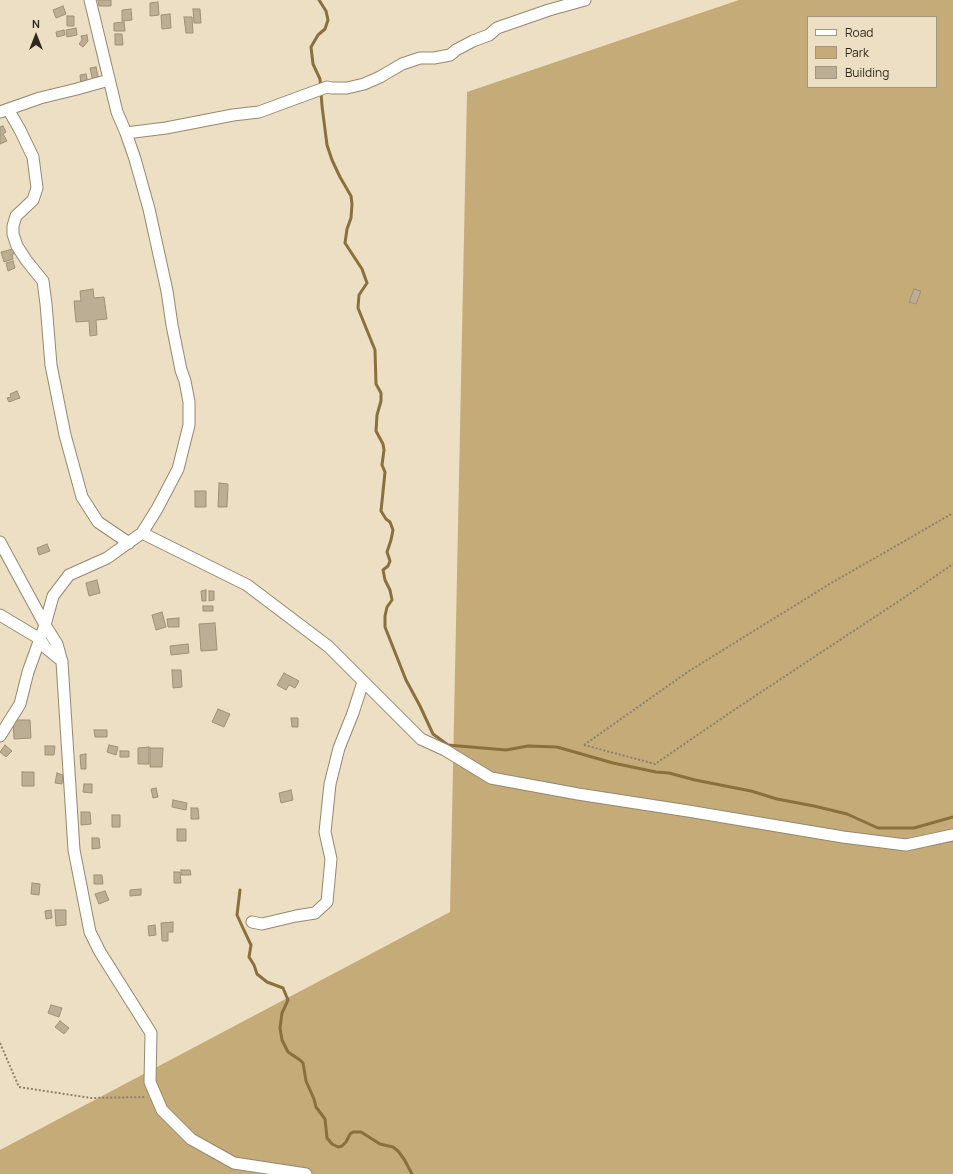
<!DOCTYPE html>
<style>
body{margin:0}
#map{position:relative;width:953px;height:1174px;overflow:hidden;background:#eddfc3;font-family:Manrope,sans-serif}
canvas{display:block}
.legend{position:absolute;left:807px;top:16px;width:130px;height:72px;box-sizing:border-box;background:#eddfc3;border:1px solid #a19681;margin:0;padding:5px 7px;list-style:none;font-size:12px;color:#2e281e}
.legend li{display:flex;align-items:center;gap:8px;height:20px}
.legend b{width:20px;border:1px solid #a19681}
.north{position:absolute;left:16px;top:16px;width:40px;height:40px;-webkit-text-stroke:3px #eddfc3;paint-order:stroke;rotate:0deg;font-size:11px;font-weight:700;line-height:16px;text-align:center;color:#2e281e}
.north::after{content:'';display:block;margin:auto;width:14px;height:18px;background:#2e281e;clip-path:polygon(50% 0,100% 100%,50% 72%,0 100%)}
</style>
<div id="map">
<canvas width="953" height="1174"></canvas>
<ul class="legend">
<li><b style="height:5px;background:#fff"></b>Road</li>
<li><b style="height:11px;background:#c5ab77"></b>Park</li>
<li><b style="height:11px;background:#bcae94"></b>Building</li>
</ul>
<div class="north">N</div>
</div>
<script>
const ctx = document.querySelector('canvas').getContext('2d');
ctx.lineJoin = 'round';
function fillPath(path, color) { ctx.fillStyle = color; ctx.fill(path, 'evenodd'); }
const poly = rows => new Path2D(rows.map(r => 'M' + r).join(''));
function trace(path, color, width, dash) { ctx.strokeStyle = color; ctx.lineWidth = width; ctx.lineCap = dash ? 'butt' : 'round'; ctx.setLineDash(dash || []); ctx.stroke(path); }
fillPath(poly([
 [739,0,953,0,953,1174,0,1174,0,1150,450,912,467,92],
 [808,17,936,17,936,87,808,87]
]), '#c5ab77');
trace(poly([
 [319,0,326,11,328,20,325,29,318,35,311,47,313,64,320,79,322,106,327,145,332,160,340,177,351,196,352,204,351,218,347,229,345,243,362,269,367,283,359,295,358,308,375,350,376,384,381,393,381,401,377,415,376,431,383,444,384,450,382,465,385,472,384,482,381,511,386,519,390,522,393,530,391,540,387,552,390,561,388,566,383,570,385,580,390,590,392,600,387,607,385,616,385,627,406,680,420,706,433,734,448,745,506,750,528,746,557,747,613,763,656,772,669,773,695,780,751,791,777,799,814,806,847,814,878,828,914,828,953,817],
 [240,890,237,915,242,926,251,945,249,957,254,965,257,974,267,982,283,988,288,1000,282,1013,280,1028,282,1040,288,1052,300,1060,303,1063,306,1081,314,1099,316,1107,325,1119,327,1138,332,1144,338,1147,342,1146,346,1142,350,1134,353,1132,361,1132,380,1144,393,1147,398,1151,404,1159,412,1174]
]), '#8a703c', 3);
const building = poly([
 [98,0,111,0,111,6,99,6,98,0],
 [158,2,159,15,150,16,150,3,158,2],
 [63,6,66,14,56,18,53,10,63,6],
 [131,9,132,20,122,21,122,10,131,9],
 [193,9,200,9,201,23,194,23,193,9],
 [170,14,171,28,162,29,161,15,170,14],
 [67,16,74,16,74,26,67,26,67,16],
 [184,17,192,17,193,33,186,33,184,17],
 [124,22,125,31,114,31,114,23,124,22],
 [76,28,77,35,67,37,66,30,76,28],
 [64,30,65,35,57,37,56,32,64,30],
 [115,34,122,34,123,45,115,45,115,34],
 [87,35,88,41,83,47,79,44,82,40,81,36,87,35],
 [96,67,99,81,93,82,90,68,96,67],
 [86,74,88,83,81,84,80,75,86,74],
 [3,126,6,132,3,134,7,141,0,144,0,127,3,126],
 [13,249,14,254,12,254,13,259,4,262,1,252,13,249],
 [13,261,15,268,8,271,6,263,13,261],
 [93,289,94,298,104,297,107,319,96,320,97,335,90,336,89,321,76,322,74,301,81,301,80,291,93,289],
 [914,289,921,291,916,304,909,302,914,289],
 [17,391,20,398,9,402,7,398,11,397,10,394,17,391],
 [219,483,228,484,227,507,218,507,219,483],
 [195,491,206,491,206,507,195,507,195,491],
 [47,544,50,551,39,555,37,548,47,544],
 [97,580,100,593,89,596,86,583,97,580],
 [206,590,206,601,202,601,201,591,206,590],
 [209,591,214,591,214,600,209,601,209,591],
 [203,606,213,606,213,611,203,611,203,606],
 [162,612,166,627,156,630,152,615,162,612],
 [179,618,179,627,168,627,167,619,179,618],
 [215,623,217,650,201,651,199,624,215,623],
 [188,644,189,653,171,655,170,646,188,644],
 [172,670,181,670,182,687,173,688,172,670],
 [284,673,299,681,295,688,289,685,286,690,277,685,284,673],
 [218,709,230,714,224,727,212,722,218,709],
 [291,718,298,718,298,727,292,727,291,718],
 [13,720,30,720,31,738,14,739,13,720],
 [94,730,107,730,107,737,95,737,94,730],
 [5,745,12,751,6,757,0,752,5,745],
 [109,745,118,747,116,755,107,752,109,745],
 [45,746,55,746,54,755,45,755,45,746],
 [149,747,149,764,138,764,138,748,149,747],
 [150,748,163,748,162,767,150,767,150,748],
 [120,751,129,751,129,757,120,757,120,751],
 [86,754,86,769,81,769,80,755,86,754],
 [22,772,34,772,34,786,22,786,22,772],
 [57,773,63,775,62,784,55,783,57,773],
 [84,784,92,784,92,793,83,792,84,784],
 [156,788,158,797,153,798,151,789,156,788],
 [291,790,293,800,281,803,279,793,291,790],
 [173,800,187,803,186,810,172,807,173,800],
 [191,808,198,808,199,819,191,819,191,808],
 [81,812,90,812,91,824,81,825,81,812],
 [112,815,120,815,120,827,112,827,112,815],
 [177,829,186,829,186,841,177,841,177,829],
 [92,838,99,838,100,848,92,849,92,838],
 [181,870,190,870,191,875,181,875,181,870],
 [174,872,180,872,181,883,174,883,174,872],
 [94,875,102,875,103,884,94,884,94,875],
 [32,883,40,884,39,895,31,894,32,883],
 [141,889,141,895,130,896,130,890,141,889],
 [105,891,109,900,99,904,95,894,105,891],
 [51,910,52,918,46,919,45,911,51,910],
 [55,910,66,910,66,925,56,926,55,910],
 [173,922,173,932,168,932,168,941,162,941,161,923,173,922],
 [155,925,156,935,149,936,148,926,155,925],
 [51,1005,62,1008,59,1017,48,1013,51,1005],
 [60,1021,69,1028,64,1034,55,1027,60,1021]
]);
fillPath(building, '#bcae94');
trace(building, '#9e9177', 1);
const minor = poly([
 [8,109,20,130,33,157,37,188,33,200,16,216,13,226,13,234,17,246,26,260,43,281,46,304,51,365,65,435,82,497,98,522,129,543],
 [0,112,40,98,77,89,109,80],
 [126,133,166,128,233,115,259,112,327,87,332,88,347,88,364,84,380,77,402,64,420,58,434,58,450,55,456,50,473,41,489,35,497,28,549,10,585,0],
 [142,533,247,585,329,647,421,739,445,750,491,778,578,794,688,811,843,837,906,845,953,835],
 [0,542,45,625,57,644,62,662,74,850,90,932,100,952,151,1033,150,1082,162,1110,191,1139,234,1163,306,1174],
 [0,615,40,639,46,648,62,661],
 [0,736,20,704,28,672,45,625,53,596,69,575,107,558,142,533,157,509,178,469,189,425,189,402,185,381,181,370,172,325,167,291,149,209,135,159,126,133,117,112,90,0],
 [252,922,262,924,296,916,315,913,327,902,331,859,325,832,330,784,339,748,353,713,363,682]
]);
trace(minor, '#95886e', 13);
trace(poly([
 [584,745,689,671,828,585,953,513],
 [584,745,655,764,740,706,905,597,953,564],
 [0,1043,19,1087,91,1098,145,1097]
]), '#8b816e', 2, [2, 2]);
trace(minor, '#fff', 11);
</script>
